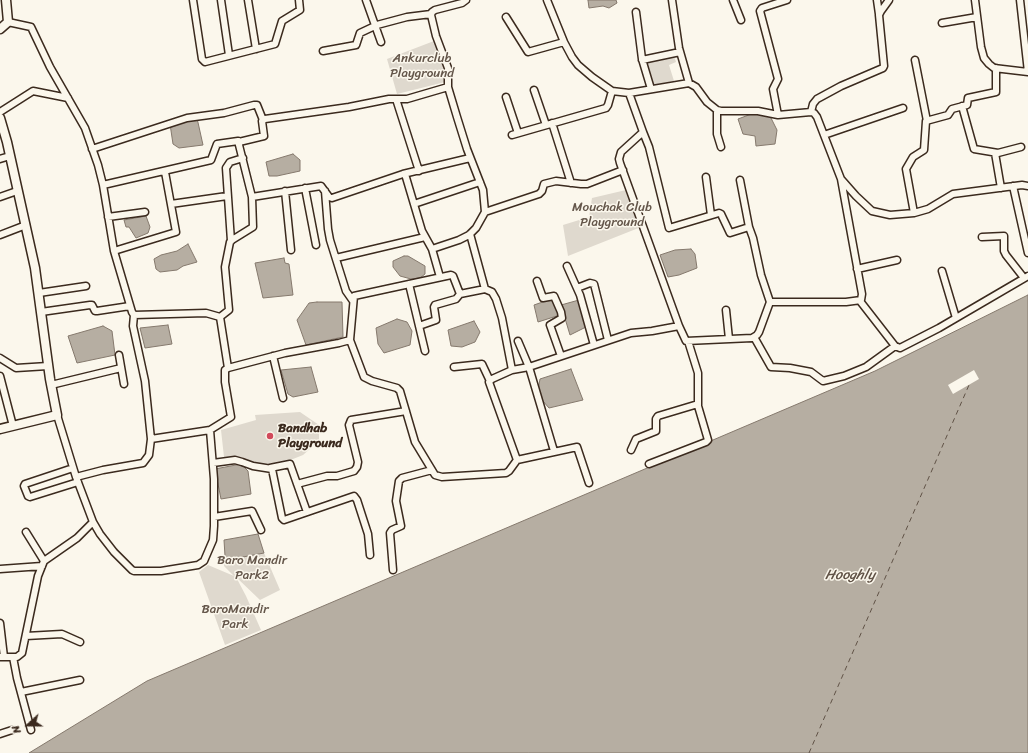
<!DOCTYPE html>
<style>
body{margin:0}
#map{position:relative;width:1028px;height:753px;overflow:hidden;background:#fbf7ec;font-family:Sriracha,sans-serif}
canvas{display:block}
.north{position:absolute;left:8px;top:705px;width:40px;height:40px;-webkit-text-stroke:3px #fbf7ec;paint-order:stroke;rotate:249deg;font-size:11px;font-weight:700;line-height:16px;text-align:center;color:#3b2a1e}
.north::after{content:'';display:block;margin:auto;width:14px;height:18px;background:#3b2a1e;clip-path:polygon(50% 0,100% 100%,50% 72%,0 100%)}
</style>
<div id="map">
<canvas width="1028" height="753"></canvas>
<div class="north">N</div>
</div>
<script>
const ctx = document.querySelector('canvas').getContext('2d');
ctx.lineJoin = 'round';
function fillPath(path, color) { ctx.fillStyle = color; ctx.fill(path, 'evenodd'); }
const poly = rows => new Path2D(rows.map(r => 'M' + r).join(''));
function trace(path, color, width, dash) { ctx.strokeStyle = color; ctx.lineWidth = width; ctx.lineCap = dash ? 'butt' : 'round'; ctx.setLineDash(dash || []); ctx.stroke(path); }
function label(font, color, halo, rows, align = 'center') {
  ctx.font = font + ' Sriracha,sans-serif'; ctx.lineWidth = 3; ctx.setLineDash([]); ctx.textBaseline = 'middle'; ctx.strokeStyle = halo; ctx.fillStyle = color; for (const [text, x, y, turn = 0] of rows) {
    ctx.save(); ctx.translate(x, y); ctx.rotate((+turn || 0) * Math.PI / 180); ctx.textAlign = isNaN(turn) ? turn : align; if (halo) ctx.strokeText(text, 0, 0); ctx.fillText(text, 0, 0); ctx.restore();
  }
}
fillPath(poly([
 [434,41,443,60,445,82,397,94,387,59],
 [673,53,676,62,669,65,674,81,652,85,643,61],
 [626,190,641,227,568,256,563,225,589,217,592,198],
 [300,412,319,425,319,441,303,455,283,463,256,464,224,457,221,430,256,420,255,415],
 [262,548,280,590,260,600,236,577,246,596,261,630,225,645,199,572,208,565,234,576,224,566,224,557]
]), '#dfd9ce');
const water = poly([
 [588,0,616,0,617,3,609,8,603,6,589,8,588,0],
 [754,113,769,114,777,130,775,144,756,146,755,136,743,134,738,119,754,113],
 [197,118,203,145,179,148,173,144,170,124,197,118],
 [293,154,300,160,300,171,277,176,269,176,266,162,293,154],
 [146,216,150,227,148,233,136,238,129,227,126,227,124,220,146,216],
 [188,244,197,262,183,266,177,270,160,272,156,269,154,259,161,255,177,251,188,244],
 [691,249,695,254,697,268,679,275,668,277,660,255,675,250,691,249],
 [404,256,408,256,425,266,425,274,420,278,411,279,400,276,393,267,393,261,404,256],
 [284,258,285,263,289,264,293,295,263,298,255,263,284,258],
 [1028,295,1028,753,29,753,147,681,875,371,1028,295],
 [554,298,560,315,538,322,534,305,554,298],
 [579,300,586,327,570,335,561,305,579,300],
 [317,302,342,302,343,337,306,345,297,320,309,303,317,302],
 [397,319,407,322,412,331,410,345,384,353,378,344,376,328,397,319],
 [474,321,480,332,475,342,462,347,451,346,448,330,474,321],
 [168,325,172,344,145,348,140,328,168,325],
 [103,326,112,331,115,355,77,363,68,336,103,326],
 [311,367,318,392,293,397,288,394,281,370,311,367],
 [571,369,583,400,549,408,542,400,538,390,540,379,571,369],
 [241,464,248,471,251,494,221,499,215,469,241,464],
 [258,534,264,553,227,560,225,556,224,540,258,534]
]);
fillPath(water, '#b6aea2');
trace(water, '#85796d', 1);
fillPath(poly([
 [974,370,979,379,953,394,948,385]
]), '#fbf7ec');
trace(poly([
 [809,753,969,385]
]), '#605246', 1, [5, 4]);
const minor = poly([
 [193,0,202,59,205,62,275,44,282,21,300,10,299,0],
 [221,0,229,55],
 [248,0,256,49],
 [366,0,381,42],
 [547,0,564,42,572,57,578,65,592,77,612,91,629,93,689,83,696,87,707,102,717,110,721,111,758,111,778,115,811,112,814,113,817,117,841,179,856,196,872,211,890,215,914,213,928,209,953,194,1022,185,1028,186],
 [672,0,679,48,689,83],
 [733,0,741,20],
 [877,0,879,14],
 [975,0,981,47,984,58,989,64,994,68,1028,72],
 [1020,0,1028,72],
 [636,12,642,59,651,89],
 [506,17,528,52,564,42],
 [8,22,31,27,50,67,85,128,98,165,103,185,114,251,132,312,134,315,133,326,145,381,151,439,210,430],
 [942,23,977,17],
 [323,51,356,45,360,33,377,25,407,17,431,14],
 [642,60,680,52],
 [915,60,927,121],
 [534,90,546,125],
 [629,93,643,132,621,152,619,159,620,163,679,326,686,341,752,338,757,335,759,332,770,302,846,302,861,300,862,294,841,179],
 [506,97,518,133],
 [396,99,419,171],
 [962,106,974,149,998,153,1021,147],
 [717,110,717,134,721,147],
 [0,112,33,91,68,98],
 [811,112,813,104,817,99,841,86,883,68,884,66,879,15,881,11,889,0],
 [778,115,773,89,778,79,760,11,762,8,787,0],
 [552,123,571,183],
 [643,132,649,147,669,228,719,213,721,214,730,233,749,227,753,238,761,275,770,302],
 [512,135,606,108,608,105,612,91],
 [824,135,903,108],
 [239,142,264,136,262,121,265,119,349,107,389,99,407,99,448,87],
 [92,149,187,118,224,113,254,105,257,105,263,120],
 [995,153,1001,188],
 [0,159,10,156],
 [405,174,422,231,432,249],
 [706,177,711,215],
 [740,180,749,227],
 [103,185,211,160,217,144,238,141,252,197],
 [1013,186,1028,253],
 [305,188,316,245],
 [285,191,291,250],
 [325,191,328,229,330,240,346,291,353,301],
 [0,197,17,191],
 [171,204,227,196],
 [414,204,480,182],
 [485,212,539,194,542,191,544,184,556,181,581,184,587,184,623,170],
 [914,213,906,169,913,157,924,150,926,121,948,115,952,109,967,105,968,98,996,92,996,68],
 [108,217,145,212],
 [470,234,485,289],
 [0,235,26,225],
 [982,237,1004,236,1004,251,1006,255,1024,278],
 [231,241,226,168,230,162,243,158],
 [114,251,176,232,165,172],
 [336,258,425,237],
 [567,266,580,295,594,345],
 [857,269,897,260],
 [942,271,956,318],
 [440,277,432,249,459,240,469,235,476,228,485,212,483,190,467,149,457,117,448,87,448,68,436,36,431,15,432,12,435,10,462,3,466,0],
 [537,281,543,298,554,296,561,312,562,318,550,325,561,356],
 [409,284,425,351],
 [577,288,590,283,594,284,608,340],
 [39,293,86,286],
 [860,301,895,346,900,348,939,328,1028,276],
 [726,310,729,339],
 [41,312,90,305,92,305,95,311,97,311,130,306],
 [134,315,206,313,220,317,228,368],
 [220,317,229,310,225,267,230,242,232,240,253,227,252,197,321,186,329,197,332,198,403,174,470,158],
 [419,326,436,320,434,307,435,305,456,299,460,294],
 [754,337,771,367,790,368,811,372,823,381,844,376,866,367,895,346],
 [518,341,529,367,554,451],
 [119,355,124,384],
 [273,356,283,398],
 [0,358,16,368,48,366],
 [454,367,482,364,490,381],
 [512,370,529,367,631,333,652,331,679,326],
 [0,376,13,426],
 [51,385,121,368],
 [57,415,76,477,93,522,100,534,114,552,132,570,134,571,161,571,198,565,204,561,213,540,214,526,214,479,210,430,231,417,225,382,225,370,228,368,285,353,339,343,350,340,364,377,372,381,397,388,400,391,415,442,435,475,442,477,506,473,509,471,517,460,489,382,492,379,512,370,502,318,496,299,492,292,485,289,460,294,453,276,451,275,354,296,350,340],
 [631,450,636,439,656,431,656,419,658,416,698,404],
 [517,460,577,447,589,483],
 [213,463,235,460,242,462,253,466,272,469,282,518,284,520,354,496,357,500,368,534,370,555],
 [649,464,706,442,708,440,698,406,698,373,688,341],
 [73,468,25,484,24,486,28,496,30,497,78,482],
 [270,468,290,464,307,512],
 [76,477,103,470,143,463,149,455,151,439],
 [297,484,327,476,337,476,354,471,357,467,358,462,349,425,351,420,406,411],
 [214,517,252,511,261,530],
 [26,532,44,561],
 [0,569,42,566],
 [393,570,390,533,392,530,401,526,396,501,399,481,402,478,432,470],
 [0,623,4,657],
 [26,636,62,634,80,642],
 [0,657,17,657,22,653,38,576,44,561,77,538,93,522],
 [13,657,17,678,31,730],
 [21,692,80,680],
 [0,734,12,730]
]);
const tertiary = poly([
 [0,29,8,22,6,0],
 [0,118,7,142,35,268,50,379,57,415,0,429]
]);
trace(minor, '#3b2a1e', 9);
trace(tertiary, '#3b2a1e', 11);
trace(minor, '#fbf7ec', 6);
trace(tertiary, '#fbf7ec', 8);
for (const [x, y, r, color] of [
 [270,436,4,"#d1495b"]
]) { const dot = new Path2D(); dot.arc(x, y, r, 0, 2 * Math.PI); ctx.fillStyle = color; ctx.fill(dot); trace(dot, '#fbf7ec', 1.5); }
label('13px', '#64564a', '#fbf7ec', [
 ["Ankurclub",422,59],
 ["Playground",422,74],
 ["Mouchak Club",612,208],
 ["Playground",612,223],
 ["Baro Mandir",252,561],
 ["Park2",252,576],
 ["BaroMandir",235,610],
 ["Park",235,625]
]);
label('bold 13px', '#3b2a1e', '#fbf7ec', [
 ["Bandhab",278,429],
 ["Playground",278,444]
], 'left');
label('italic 14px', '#605246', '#fbf7ec', [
 ["Hooghly",850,575]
]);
</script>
